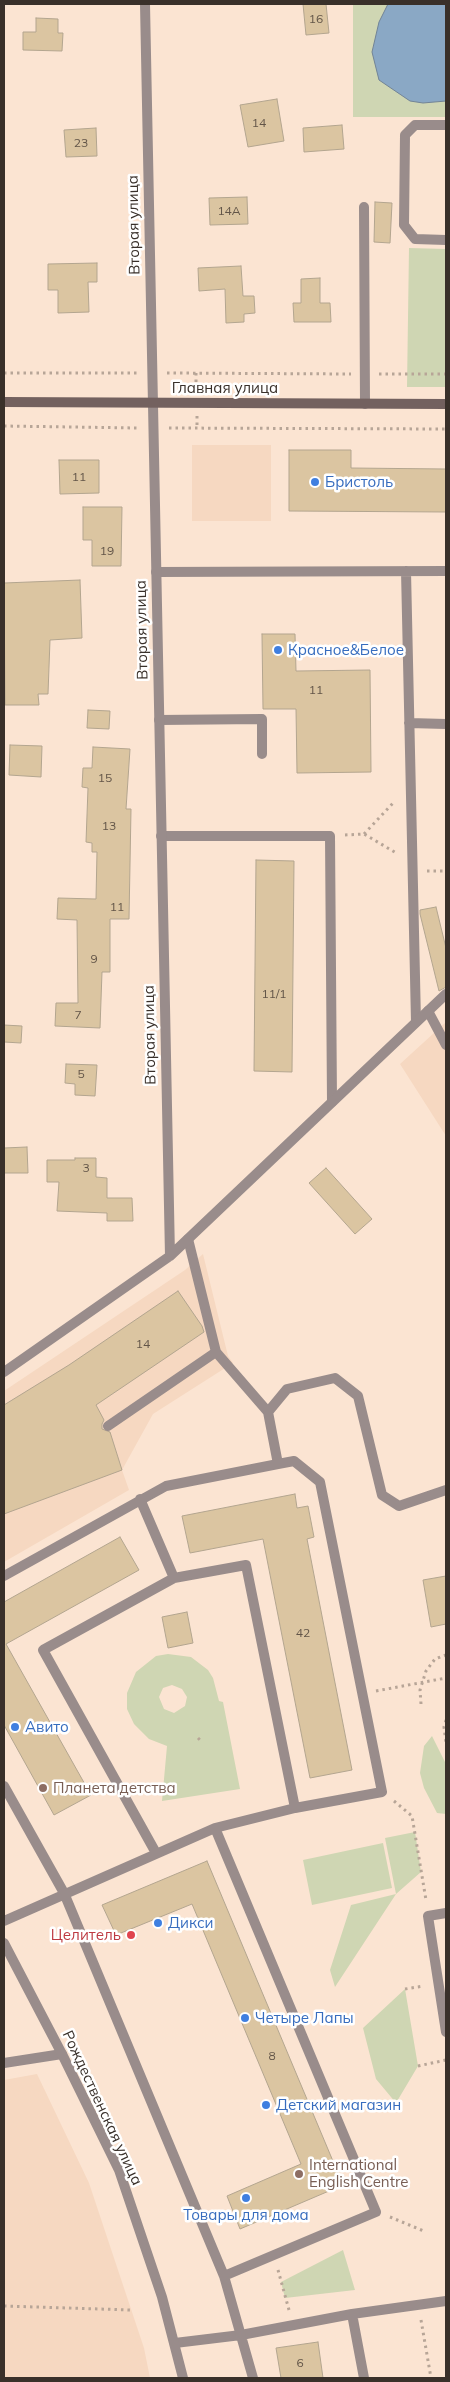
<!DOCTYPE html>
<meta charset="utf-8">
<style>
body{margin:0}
#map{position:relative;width:450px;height:2382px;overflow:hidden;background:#fbe4d2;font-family:Mulish,sans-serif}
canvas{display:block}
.frame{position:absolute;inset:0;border:5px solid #39302a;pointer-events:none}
</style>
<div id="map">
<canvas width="450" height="2382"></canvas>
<div class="frame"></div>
</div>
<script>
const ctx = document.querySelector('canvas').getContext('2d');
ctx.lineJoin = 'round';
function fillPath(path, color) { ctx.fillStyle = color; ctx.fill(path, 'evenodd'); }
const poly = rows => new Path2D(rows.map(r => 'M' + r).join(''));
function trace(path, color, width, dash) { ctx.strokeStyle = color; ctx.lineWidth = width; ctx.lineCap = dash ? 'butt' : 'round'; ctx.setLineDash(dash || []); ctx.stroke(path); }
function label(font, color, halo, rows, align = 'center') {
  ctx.font = font + ' Mulish,sans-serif'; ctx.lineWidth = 5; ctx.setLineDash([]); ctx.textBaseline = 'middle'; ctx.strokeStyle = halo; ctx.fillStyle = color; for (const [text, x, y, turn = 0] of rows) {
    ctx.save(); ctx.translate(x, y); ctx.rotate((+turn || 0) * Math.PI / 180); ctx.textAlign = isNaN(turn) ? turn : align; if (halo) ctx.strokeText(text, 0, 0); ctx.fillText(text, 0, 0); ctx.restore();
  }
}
fillPath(poly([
 [192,445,271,445,271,521,192,521],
 [446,1022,446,1136,400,1064],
 [203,1254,228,1356,233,1363,153,1414,122,1470,129,1490,4,1562,4,1391,185,1270],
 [37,2074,89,2183,144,2348,150,2378,4,2378,4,2080]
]), '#f6d8c1');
fillPath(poly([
 [353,4,446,4,446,117,353,117],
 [409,248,446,249,446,387,407,387],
 [168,1654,191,1657,208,1670,213,1678,219,1701,223,1702,240,1789,162,1801,167,1746,149,1739,134,1724,127,1709,127,1693,136,1672,156,1656],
 [172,1685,182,1689,187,1697,185,1706,174,1713,164,1709,159,1697,163,1688],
 [432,1736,446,1764,446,1814,437,1813,424,1788,420,1773,424,1746],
 [415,1832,421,1872,396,1894,335,1987,330,1970,351,1905,396,1894,385,1838],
 [383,1843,392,1888,312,1905,303,1860],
 [405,1989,418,2066,396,2103,376,2079,363,2028],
 [343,2250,355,2290,285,2298,281,2282]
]), '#cfd6b3');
const water = poly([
 [388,4,446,4,446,101,423,103,410,101,379,80,372,52,379,22,388,4]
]);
fillPath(water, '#8aa8c5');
trace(water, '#728496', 1);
const building = poly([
 [303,4,326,4,329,33,306,35,303,4],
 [36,18,58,19,58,33,63,33,62,51,23,50,23,32,36,32,36,18],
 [277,99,284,141,248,147,240,105,277,99],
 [342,125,344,149,304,152,303,128,342,125],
 [96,128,97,156,66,157,64,130,96,128],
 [247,197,248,224,210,225,209,198,247,197],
 [375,202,392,203,390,243,374,242,375,202],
 [97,263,97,282,88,282,89,312,58,313,58,290,48,290,48,264,97,263],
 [241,266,243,296,254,296,255,313,244,314,244,322,226,323,225,289,199,291,198,268,241,266],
 [320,278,320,303,330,303,331,322,294,322,293,303,301,303,301,279,320,278],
 [289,450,351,450,351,468,446,469,446,512,289,511,289,450],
 [59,460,99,460,99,493,60,494,59,460],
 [83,507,122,507,121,566,92,566,92,540,83,540,83,507],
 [80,580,82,638,50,640,48,694,38,694,39,705,5,705,4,583,80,580],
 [262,634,295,634,296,671,370,670,371,772,297,773,296,709,263,709,262,634],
 [88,710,110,711,109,729,87,728,88,710],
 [10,745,42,746,41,777,9,775,10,745],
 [93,747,130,749,126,809,131,809,129,919,110,919,110,972,102,972,100,1028,55,1026,56,1003,78,1003,77,920,57,919,58,898,96,899,97,852,92,852,92,843,86,842,88,788,82,787,83,768,92,768,93,747],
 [256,860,294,861,292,1072,254,1071,256,860],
 [436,907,446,948,446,987,439,991,420,914,420,910,436,907],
 [4,1025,22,1026,21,1043,4,1042,4,1025],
 [66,1064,97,1065,95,1096,75,1095,75,1084,65,1083,66,1064],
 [27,1147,28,1173,4,1173,4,1148,27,1147],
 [75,1158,96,1158,96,1177,107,1178,107,1198,132,1198,133,1221,107,1221,107,1213,57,1211,59,1182,47,1182,47,1160,75,1160,75,1158],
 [326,1168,372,1219,355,1234,309,1183,326,1168],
 [178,1291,202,1326,204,1332,96,1405,104,1420,102,1424,102,1429,110,1432,122,1470,4,1514,4,1405,69,1365,178,1291],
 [295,1494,297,1508,308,1506,314,1537,307,1539,352,1770,310,1778,263,1539,190,1553,182,1516,295,1494],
 [120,1537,139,1570,6,1644,91,1795,54,1815,4,1725,4,1602,120,1537],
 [446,1576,446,1624,431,1627,423,1580,446,1576],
 [187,1612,193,1643,168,1648,162,1617,187,1612],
 [207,1861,343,2185,240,2229,227,2196,301,2164,192,1904,116,1935,102,1905,207,1861],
 [318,2342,323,2378,281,2378,276,2348,318,2342]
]);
fillPath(building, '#dbc5a1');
trace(building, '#b3a58f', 1);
trace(poly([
 [4,373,138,373],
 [167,373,351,374],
 [196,373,196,388],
 [379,374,446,374],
 [197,416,197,428],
 [4,426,138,428],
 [169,428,446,429],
 [364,834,395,801],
 [345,835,364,834,398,854],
 [427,871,446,871],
 [376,1691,446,1678],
 [421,1704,420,1690,426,1671,435,1659,446,1655],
 [446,1720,444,1727,446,1743],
 [198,1738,201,1741],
 [394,1801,412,1816,426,1900],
 [405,1989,424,1986],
 [418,2066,446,2060],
 [390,2217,426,2232],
 [278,2270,289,2310],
 [4,2306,131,2310],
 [421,2320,431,2378]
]), '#b7a597', 3, [2.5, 4]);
trace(poly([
 [446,125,415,125,405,135,404,225,415,239,446,240],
 [364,207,365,404],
 [406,571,416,1022],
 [156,572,446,571],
 [159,720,262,719,262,754],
 [409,723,446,724],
 [161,836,330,836,332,1102],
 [428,1011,446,1045],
 [216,1352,268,1412],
 [108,1426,216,1352,188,1239],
 [140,1499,174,1578],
 [4,1576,166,1486,278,1464,268,1412,287,1389,335,1378,358,1396,382,1495,399,1506,446,1490],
 [4,1786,64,1893,224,2276,253,2378],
 [215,1828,376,2212,224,2276],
 [156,1853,43,1650,174,1578,246,1565,295,1808],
 [446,1913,428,1916,446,2032],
 [4,1921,215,1828,295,1808,382,1792,320,1482,294,1461,278,1464],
 [4,2063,62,2054],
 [352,2314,364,2378],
 [175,2343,241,2335,352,2314,446,2301]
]), '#998c8b', 10);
trace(poly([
 [145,4,170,1256],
 [4,1372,170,1256,446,994],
 [4,1943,62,2054,119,2170,162,2297,183,2378]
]), '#998c8b', 10);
trace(poly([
 [4,402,446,404]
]), '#73615f', 10);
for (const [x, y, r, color] of [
 [315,482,5,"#3f7fe0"],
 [278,650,5,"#3f7fe0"],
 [15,1727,5,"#3f7fe0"],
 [43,1788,5,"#8d6e63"],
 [158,1923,5,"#3f7fe0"],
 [131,1935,5,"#e0444e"],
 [245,2018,5,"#3f7fe0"],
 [266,2105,5,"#3f7fe0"],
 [299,2174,5,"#8d6e63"],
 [246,2198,5,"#3f7fe0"]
]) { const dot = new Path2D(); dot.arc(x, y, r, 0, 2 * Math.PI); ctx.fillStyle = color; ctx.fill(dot); trace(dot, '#fff', 2); }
label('12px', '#625548', null, [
 ["16",316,19],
 ["14",259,123],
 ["23",81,143],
 ["14А",229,211],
 ["11",79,477],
 ["19",107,551],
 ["11",316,690],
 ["15",105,778],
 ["13",109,826],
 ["11",117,907],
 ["9",94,959],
 ["11/1",274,994],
 ["7",78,1015],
 ["5",81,1074],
 ["3",86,1168],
 ["14",143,1344],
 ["42",303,1633],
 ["8",272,2056],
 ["6",300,2363]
]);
label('15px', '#39302a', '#fff', [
 ["Вторая улица",134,225,-91],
 ["Главная улица",225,388],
 ["Вторая улица",142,630,-91],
 ["Вторая улица",150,1035,-91],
 ["Рождественская улица",102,2108,65]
]);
label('15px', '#366cbe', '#fff', [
 ["Бристоль",325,482],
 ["Красное&Белое",288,650],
 ["Авито",25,1727],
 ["Дикси",168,1923],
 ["Четыре Лапы",255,2018],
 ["Детский магазин",276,2105],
 ["Товары для дома",246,2215,"center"]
], 'left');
label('15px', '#785e54', '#fff', [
 ["Планета детства",53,1788],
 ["International",309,2165],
 ["English Centre",309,2182]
], 'left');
label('15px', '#be3a42', '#fff', [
 ["Целитель",121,1935]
], 'right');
</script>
